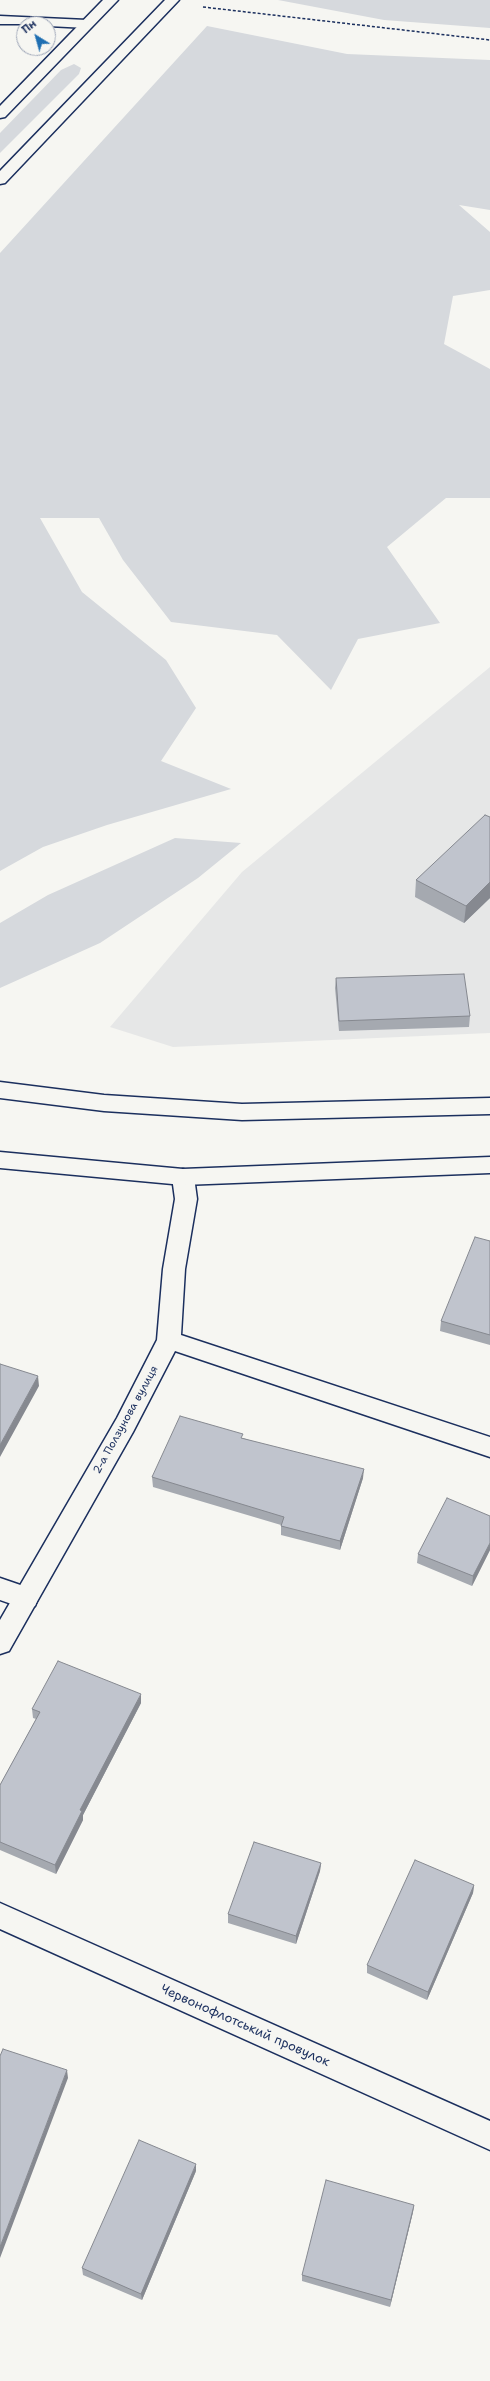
<!DOCTYPE html>
<meta charset="utf-8">
<style>
body{margin:0}
#map{position:relative;width:490px;height:2381px;overflow:hidden;background:#f6f6f2;font-family:"Shantell Sans",sans-serif}
canvas{display:block}
.north{position:absolute;left:16px;top:16px;width:40px;height:40px;box-sizing:border-box;background:#f6f6f2;border:1px solid #9ea6b7;border-radius:50%;rotate:323deg;font-size:11px;font-weight:700;line-height:16px;text-align:center;color:#1b2f5e}
.north::after{content:'';display:block;margin:auto;width:14px;height:18px;background:#1f6fb2;clip-path:polygon(50% 0,100% 100%,50% 72%,0 100%)}
</style>
<div id="map">
<canvas width="490" height="2381"></canvas>
<div class="north">Пн</div>
</div>
<script>
const ctx = document.querySelector('canvas').getContext('2d');
ctx.lineJoin = 'round';
function fillPath(path, color) { ctx.fillStyle = color; ctx.fill(path, 'evenodd'); }
const poly = rows => new Path2D(rows.map(r => 'M' + r).join(''));
function trace(path, color, width, dash) { ctx.strokeStyle = color; ctx.lineWidth = width; ctx.lineCap = dash ? 'butt' : 'round'; ctx.setLineDash(dash || []); ctx.stroke(path); }
function label(font, color, halo, rows, align = 'center') {
  ctx.font = font + ' "Shantell Sans",sans-serif'; ctx.lineWidth = 4; ctx.setLineDash([]); ctx.textBaseline = 'middle'; ctx.strokeStyle = halo; ctx.fillStyle = color; for (const [text, x, y, turn = 0] of rows) {
    ctx.save(); ctx.translate(x, y); ctx.rotate((+turn || 0) * Math.PI / 180); ctx.textAlign = isNaN(turn) ? turn : align; if (halo) ctx.strokeText(text, 0, 0); ctx.fillText(text, 0, 0); ctx.restore();
  }
}
fillPath(poly([
 [490,667,490,1033,173,1047,110,1027,242,872]
]), '#e6e7e7');
fillPath(poly([
 [278,0,490,0,490,28,384,20],
 [207,26,347,54,490,60,490,210,459,205,490,232,490,290,453,296,444,344,490,369,490,498,446,498,387,547,440,623,358,639,331,690,277,635,171,622,123,560,99,518,40,518,82,592,166,660,196,708,161,761,231,789,107,825,43,847,0,871,0,253],
 [74,64,81,68,79,74,0,153,0,133,61,70],
 [175,838,241,843,198,878,100,943,0,988,0,923,48,895]
]), '#d6d9dd');
const lane = poly([
 [0,1578,35,1590,38,1598,35,1606,26,1609,0,1600,0,1578]
]);
const street = poly([
 [0,16,87,20,94,24,87,28,48,26,48,24,0,24,0,16],
 [183,1169,191,1171,194,1177,197,1199,185,1269,181,1335,490,1437,490,1457,175,1351,133,1432,9,1651,0,1654,0,1620,117,1418,157,1340,163,1269,175,1199,172,1177,175,1171,183,1169],
 [0,1903,490,2121,490,2150,0,1929,0,1903]
]);
const primary = poly([
 [103,0,118,0,5,117,0,118,0,106,103,0],
 [165,0,179,0,5,183,0,184,0,171,165,0],
 [0,1082,104,1095,242,1104,490,1098,490,1114,242,1120,104,1111,0,1098,0,1082],
 [0,1152,183,1169,490,1157,490,1173,183,1185,0,1168,0,1152]
]);
trace(lane, '#1b2f5e', 3);
trace(street, '#1b2f5e', 3);
trace(primary, '#1b2f5e', 3);
trace(poly([
 [203,7,490,40]
]), '#1b2f5e', 1.5, [3, 2]);
fillPath(lane, '#f6f6f2');
fillPath(street, '#f6f6f2');
fillPath(primary, '#f6f6f2');
fillPath(poly([
 [490,817,490,898,464,923,415,897,416,880],
 [336,978,470,1016,469,1027,339,1031,335,988],
 [490,1241,490,1345,440,1331,441,1321],
 [243,1438,363,1478,340,1550,281,1535,281,1525,153,1487,152,1477],
 [490,1516,490,1550,472,1586,417,1563,418,1554],
 [141,1703,83,1815,83,1820,56,1874,0,1850,0,1785,36,1719,33,1718,32,1709],
 [321,1863,320,1871,296,1944,228,1923,228,1914],
 [474,1885,473,1893,427,2000,367,1973,367,1965],
 [196,2171,142,2300,83,2275,82,2268],
 [414,2205,413,2212,390,2307,302,2281,302,2275]
]), '#a5a9b0');
fillPath(poly([
 [490,882,490,898,464,923,466,906],
 [38,1376,39,1386,0,1457,0,1445],
 [364,1469,363,1478,340,1550,340,1541],
 [490,1543,490,1550,472,1586,473,1576],
 [141,1694,141,1703,83,1815,83,1820,56,1874,55,1865,80,1810],
 [321,1863,320,1871,296,1944,296,1936],
 [474,1885,473,1893,427,2000,428,1992],
 [67,2070,68,2078,0,2258,0,2247],
 [196,2164,196,2171,142,2300,141,2294],
 [414,2205,413,2212,390,2307,391,2300]
]), '#868990');
const building = poly([
 [485,815,490,817,490,882,466,906,416,880,485,815],
 [464,974,470,1016,339,1021,336,978,464,974],
 [475,1237,490,1241,490,1335,441,1321,475,1237],
 [0,1364,38,1376,0,1445,0,1364],
 [180,1416,243,1434,241,1438,364,1469,340,1541,281,1526,284,1517,152,1477,180,1416],
 [447,1498,490,1516,490,1543,473,1576,418,1554,447,1498],
 [58,1661,141,1694,80,1810,82,1811,55,1865,0,1842,0,1785,40,1712,32,1709,58,1661],
 [254,1842,321,1863,296,1936,228,1914,254,1842],
 [415,1860,474,1885,428,1992,367,1965,415,1860],
 [3,2049,67,2070,0,2247,0,2056,3,2049],
 [139,2140,196,2164,141,2294,82,2268,139,2140],
 [326,2180,414,2205,391,2300,302,2275,326,2180]
]);
fillPath(building, '#c0c4cd');
trace(building, '#868990', 1);
label('11px', '#1b2f5e', '#f6f6f2', [
 ["2-а Ползунова вулиця",126,1420,-61]
]);
label('13px', '#1b2f5e', '#f6f6f2', [
 ["Червонофлотський провулок",245,2026,24]
]);
</script>
